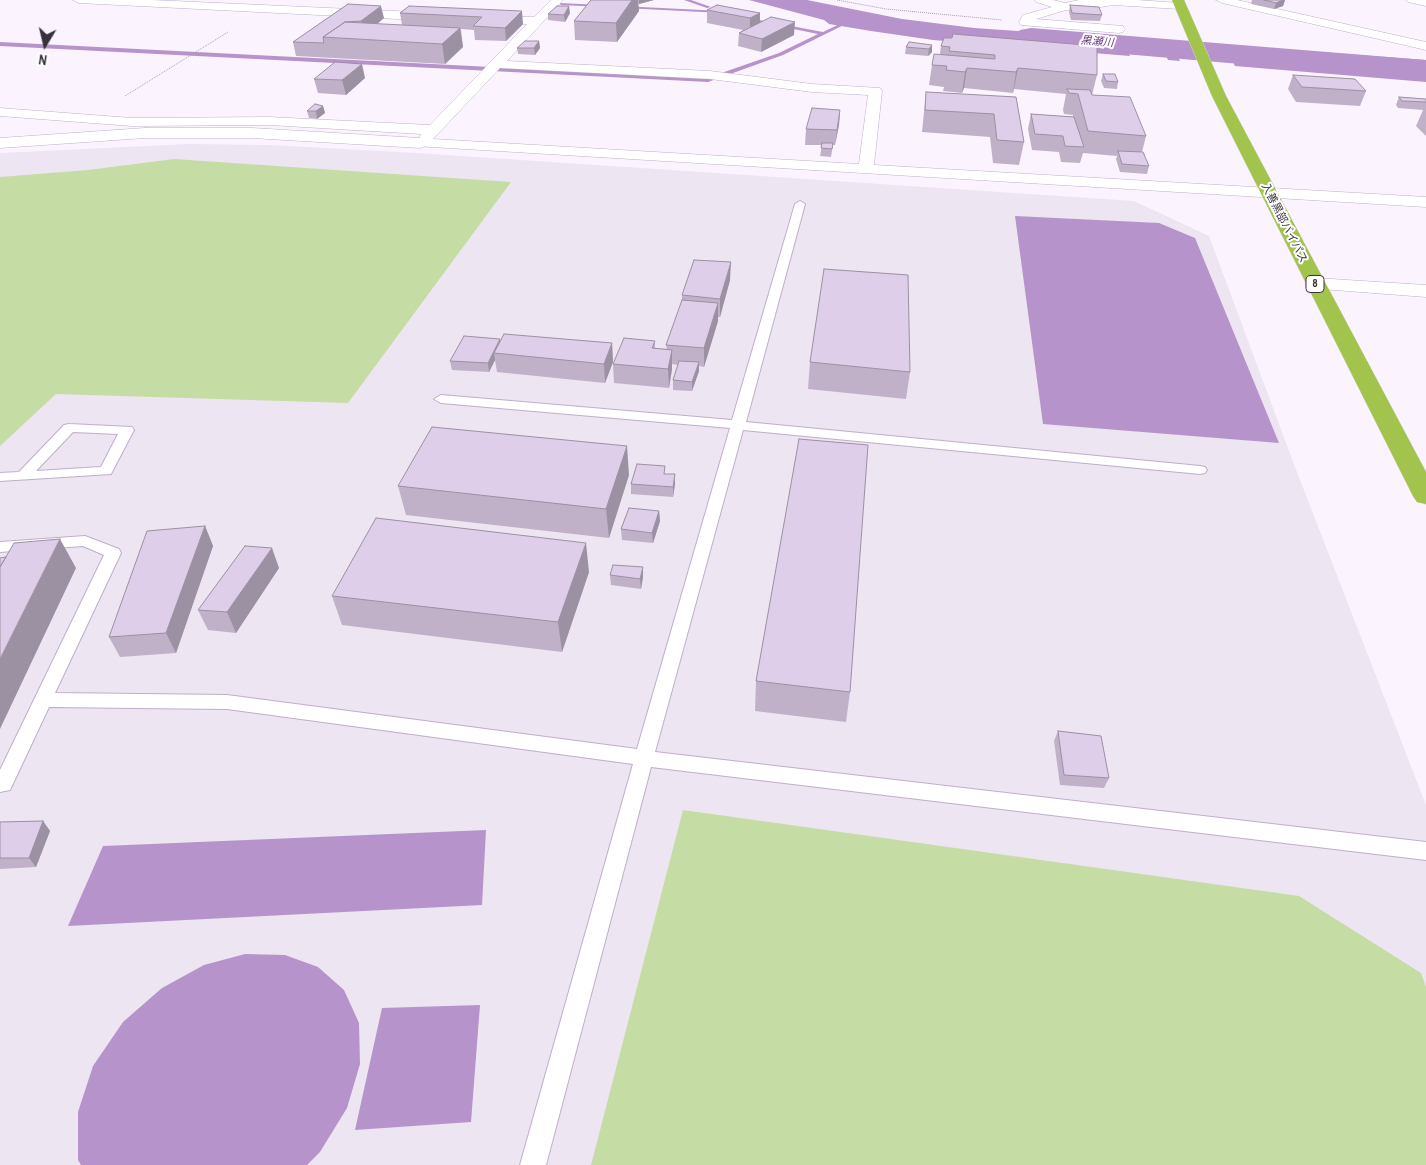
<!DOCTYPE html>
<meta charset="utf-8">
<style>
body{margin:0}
#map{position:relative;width:1426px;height:1165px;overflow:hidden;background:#fbf4ff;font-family:"Archivo Narrow",sans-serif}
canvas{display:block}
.north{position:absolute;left:20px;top:20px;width:50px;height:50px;-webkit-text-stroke:4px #fff;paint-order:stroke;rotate:189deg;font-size:14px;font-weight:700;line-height:20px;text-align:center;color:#38313b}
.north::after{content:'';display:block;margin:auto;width:18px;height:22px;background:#38313b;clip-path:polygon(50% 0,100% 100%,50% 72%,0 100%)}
</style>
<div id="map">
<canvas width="1426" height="1165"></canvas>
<div class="north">N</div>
</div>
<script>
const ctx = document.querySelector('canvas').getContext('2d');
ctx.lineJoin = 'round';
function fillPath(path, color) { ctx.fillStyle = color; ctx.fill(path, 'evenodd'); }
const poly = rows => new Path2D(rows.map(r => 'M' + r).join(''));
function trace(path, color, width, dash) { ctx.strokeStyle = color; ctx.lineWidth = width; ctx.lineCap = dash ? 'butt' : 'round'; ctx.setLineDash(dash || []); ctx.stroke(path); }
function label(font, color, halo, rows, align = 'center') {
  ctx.font = font + ' "Archivo Narrow","Noto Sans JP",sans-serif'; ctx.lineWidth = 4; ctx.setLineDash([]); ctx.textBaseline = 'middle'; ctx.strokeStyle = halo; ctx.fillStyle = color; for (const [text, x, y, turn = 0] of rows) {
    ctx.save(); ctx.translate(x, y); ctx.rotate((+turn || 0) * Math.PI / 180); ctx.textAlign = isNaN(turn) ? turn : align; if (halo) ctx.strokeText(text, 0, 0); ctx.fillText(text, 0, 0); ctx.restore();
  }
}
fillPath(poly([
 [189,144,270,145,417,153,1134,201,1209,236,1295,467,1426,805,1426,1165,0,1165,0,153]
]), '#ede5f2');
fillPath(poly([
 [174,159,511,182,348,403,56,394,0,446,0,177,88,170],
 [683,810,1299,896,1421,973,1426,987,1426,1165,591,1165]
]), '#c6dca5');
fillPath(poly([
 [749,0,807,0,902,19,974,28,1121,38,1130,56,933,40,871,31,829,24,824,20],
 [1159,39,1170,40,1180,61,1168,60],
 [1225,45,1426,60,1426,82,1235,66],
 [1015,216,1159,223,1195,238,1279,443,1043,424],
 [486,830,482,905,68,926,103,846],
 [245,954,285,955,318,967,344,990,359,1023,360,1064,347,1108,320,1152,307,1165,81,1165,78,1160,78,1112,93,1066,123,1022,162,988,204,965],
 [480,1005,471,1122,355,1130,382,1008]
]), '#b793cb');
fillPath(poly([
 [684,0,691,0,711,7,707,8,684,0],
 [559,3,602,5,604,6,602,7,561,5,559,3],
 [621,6,722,11,724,12,722,13,623,8,621,6],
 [743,17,823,32,850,19,854,20,783,55,708,82,0,46,0,42,707,78,779,53,818,34,745,19,743,17]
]), '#b793cb');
fillPath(poly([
 [1031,28,1426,60,1426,80,1031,46,1020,44,1015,37,1020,30,1031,28]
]), '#b793cb');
const service = poly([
 [800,201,805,204,746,422,1200,466,1205,467,1207,470,1205,473,1200,474,743,430,655,752,1426,842,1426,860,651,767,546,1165,520,1165,633,764,227,709,49,707,10,790,0,792,0,770,104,555,83,546,0,552,0,542,85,536,119,549,121,553,55,693,227,695,637,749,730,428,441,403,434,399,441,395,732,420,795,204,800,201],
 [69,424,132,427,134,430,111,474,0,481,0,473,19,472,64,425,69,424],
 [73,432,118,434,101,467,36,471,73,432]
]);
const minor = poly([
 [73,0,152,0,438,13,444,17,438,21,79,3,73,0],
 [551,0,563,0,507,61,710,71,812,84,880,88,882,91,874,165,1426,197,1426,207,415,146,412,143,415,140,419,139,421,134,269,125,132,126,0,116,0,108,132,118,269,117,430,125,527,24,485,23,481,22,479,19,481,16,534,17,551,0],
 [500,68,710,79,812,92,868,95,859,164,433,139,500,68],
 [1034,0,1053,0,1065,3,1079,0,1137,0,1179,3,1185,6,1179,9,1113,5,1082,10,1066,10,1036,19,1123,26,1125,29,1123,32,1119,33,1021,25,1019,22,1023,15,1052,7,1036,2,1034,0],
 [1216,0,1237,0,1426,42,1426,50,1222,3,1216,0],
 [1406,0,1426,0,1426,6,1408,2,1406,0],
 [1315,278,1426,285,1426,297,1308,288,1305,284,1308,280,1315,278]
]);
const tertiary = poly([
 [145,128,252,128,420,138,425,140,428,143,425,146,420,148,252,138,145,138,0,148,0,138,145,128]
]);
const trunk = poly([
 [1172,0,1184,0,1226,96,1426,472,1426,504,1417,502,1413,496,1212,96,1172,0]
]);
trace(service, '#bfaec8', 2);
trace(minor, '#bfaec8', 1);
trace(tertiary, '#bfaec8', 1);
trace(trunk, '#d7d6d8', 1);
trace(poly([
 [837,0,886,9,1002,20],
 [125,96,228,32]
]), '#a69fa9', 1, [1, 1]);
fillPath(service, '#fff');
fillPath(minor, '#fff');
fillPath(tertiary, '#fff');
fillPath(trunk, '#a2c44c');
fillPath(poly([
 [591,0,654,0,638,4,639,11,617,42,575,40,574,21],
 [1252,0,1285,0,1283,6,1274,9,1251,4],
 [348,4,384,18,377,24,402,25,400,13,409,6,523,24,506,41,475,40,474,30,461,29,463,47,445,64,296,56,293,42],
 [717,5,760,22,794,35,761,52,738,46,739,33,743,30,707,23,707,10],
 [1070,5,1102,15,1100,21,1071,20,1069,12],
 [570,13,565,22,548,20,548,14],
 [944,38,1097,75,1092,95,1146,136,1142,152,1149,166,1147,174,1120,172,1116,159,1117,156,1083,153,1080,163,1061,162,1059,152,1032,150,1028,129,1031,114,1073,117,1073,115,1064,114,1063,110,1066,94,1014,89,1013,93,964,88,962,93,943,91,944,87,929,85,932,65,940,54,941,46],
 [539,41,540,48,535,55,518,54,517,48],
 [932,45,932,52,928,56,905,54,906,47],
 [1103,74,1118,82,1117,89,1104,88,1101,81],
 [1293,75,1366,91,1360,106,1296,102,1288,89],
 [365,78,346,95,318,93,314,79],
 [926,92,1016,97,1024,142,1019,165,993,163,990,137,922,132],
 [1399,97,1426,99,1426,136,1416,126,1423,110,1398,108,1396,105],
 [323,106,325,113,317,119,309,118,307,111],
 [840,110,839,125,835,145,833,145,831,157,820,156,822,145,805,145,806,129],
 [730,280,720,317,718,317,718,321,704,367,699,366,699,371,692,391,673,390,673,380,678,365,672,364,672,369,669,388,614,383,613,364,655,341,655,348,667,349,666,345,682,301,682,295],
 [500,342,612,343,613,362,605,383,497,372,495,360,489,372,452,370,450,361],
 [810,362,910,372,906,399,808,389],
 [666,474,675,484,673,497,631,494,631,484],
 [629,475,609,538,406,515,398,486],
 [659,511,660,521,653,543,622,540,621,529],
 [205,526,213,546,176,653,120,657,109,637],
 [279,568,236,633,208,630,198,610],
 [589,572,562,652,342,625,332,596],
 [610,575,643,577,641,589,611,585],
 [756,681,850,692,846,722,755,711],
 [1058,731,1109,778,1104,788,1060,785,1054,741],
 [43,821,50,831,36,867,0,869,0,822]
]), '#c0b1c8');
fillPath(poly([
 [632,0,638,0,639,11,617,42,616,23],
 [639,0,654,0,639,4],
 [1283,0,1285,0,1283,6,1274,9,1276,3],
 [381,6,384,18,364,35,361,21],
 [569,6,570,13,565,22,564,15],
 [522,11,523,24,506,41,505,28],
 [760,13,760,26,750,32,750,18],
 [795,22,794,35,761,52,762,39],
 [460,28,463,47,445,64,442,44],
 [539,41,540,48,535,55,534,48],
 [932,45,932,52,928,56,929,49],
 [362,64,365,78,346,95,342,80],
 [967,68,964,88,962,93,965,72],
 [1018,68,1014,89,1013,93,1016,72],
 [323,106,325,113,317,119,316,111],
 [840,110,839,125,835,145,837,130],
 [731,262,730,280,720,317,720,299],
 [718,303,718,321,704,367,704,348],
 [500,339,501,349,494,353,495,360,489,372,488,363],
 [612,343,613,362,605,383,604,364],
 [672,350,672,369,669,388,668,369],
 [699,362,699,371,692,391,692,382],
 [627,446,629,475,609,538,606,509],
 [675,474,675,484,673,497,673,487],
 [659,511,660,521,653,543,652,533],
 [205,526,213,546,176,653,166,633],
 [60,539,76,568,0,729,0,659],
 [586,543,589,572,562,652,558,622],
 [272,548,279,568,236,633,227,612],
 [643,567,643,577,641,589,640,579],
 [43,821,50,831,36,867,29,858]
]), '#9c90a3');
const building = poly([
 [591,0,632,0,616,23,574,21,591,0],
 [1264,0,1283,0,1276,3,1264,0],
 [348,4,381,6,361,21,345,22,323,37,324,43,293,42,348,4],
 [717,5,760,13,750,18,707,10,717,5],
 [1070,5,1099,7,1102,15,1072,13,1070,5],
 [409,6,522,11,505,28,473,26,482,17,400,13,409,6],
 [557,6,569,6,564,15,548,14,557,6],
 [771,17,795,22,762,39,739,33,771,17],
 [345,22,460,28,442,44,323,37,345,22],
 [953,34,1097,46,1097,75,1018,68,1016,72,967,68,965,72,946,70,947,66,932,65,934,54,995,59,995,55,949,51,950,47,941,46,944,38,952,38,953,34],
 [525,41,539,41,534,48,517,48,525,41],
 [909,42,932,45,929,49,906,47,909,42],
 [335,62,362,64,342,80,314,79,335,62],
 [1103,74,1115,74,1118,82,1106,81,1103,74],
 [1293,75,1355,79,1366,91,1302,87,1293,75],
 [1067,89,1090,90,1092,95,1130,97,1146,136,1088,131,1078,94,1069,93,1067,89],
 [926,92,1016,97,1024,142,997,140,994,114,925,110,926,92],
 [1399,97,1426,99,1426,102,1402,101,1399,97],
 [315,104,323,106,316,111,307,111,315,104],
 [812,108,840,110,837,130,806,129,812,108],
 [1031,114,1074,117,1084,147,1065,146,1063,136,1035,134,1031,114],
 [822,143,833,143,832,149,821,148,822,143],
 [1118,151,1143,152,1149,166,1122,164,1118,151],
 [694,260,731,262,720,299,682,295,694,260],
 [824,269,908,275,910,372,810,362,824,269],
 [682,300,718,303,704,348,666,345,682,300],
 [504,334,612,343,604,364,494,353,504,334],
 [464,336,500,339,488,363,450,361,464,336],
 [624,338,655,341,652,348,672,350,668,369,613,364,624,338],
 [679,361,699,362,692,382,673,380,679,361],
 [432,427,627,446,606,509,398,486,432,427],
 [799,439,868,445,850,692,756,681,799,439],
 [637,464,665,466,664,474,675,474,673,487,631,484,637,464],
 [629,508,659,511,652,533,621,529,629,508],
 [376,518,586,543,558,622,332,596,376,518],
 [205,526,166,633,109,637,147,531,205,526],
 [60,539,0,659,0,567,14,543,60,539],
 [245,546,272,548,227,612,198,610,245,546],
 [6,557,0,567,0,558,6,557],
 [613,565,643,567,640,579,610,575,613,565],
 [1058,731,1101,736,1109,778,1064,775,1058,731],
 [43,821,29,858,0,858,0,822,43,821]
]);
fillPath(building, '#dfcee9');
trace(building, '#9c90a3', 1);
label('italic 11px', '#693c80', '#fff', [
 ["黒瀬川",1097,42,5]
]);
label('11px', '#38313b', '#fff', [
 ["入善黒部バイパス",1284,223,63]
]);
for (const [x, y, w] of [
 [1315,284,18]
]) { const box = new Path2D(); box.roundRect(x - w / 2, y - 8.5, w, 17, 4); ctx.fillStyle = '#fff'; ctx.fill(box); trace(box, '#38313b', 1); }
label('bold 11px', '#38313b', null, [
 ["8",1315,284]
]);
</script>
